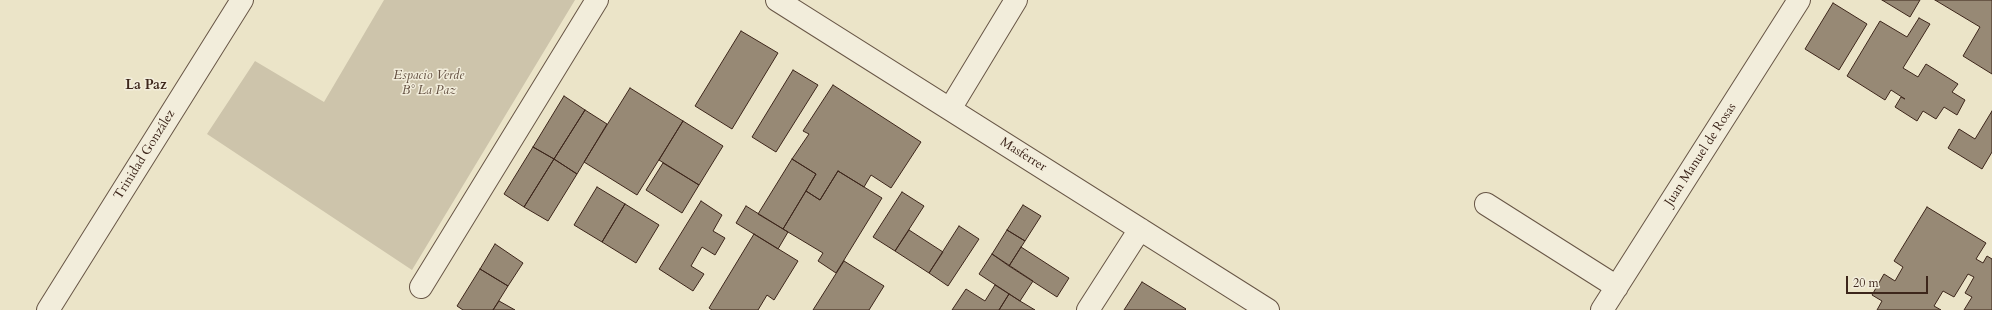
<!DOCTYPE html>
<meta charset="utf-8">
<style>
body{margin:0}
#map{position:relative;width:1992px;height:310px;overflow:hidden;background:#ebe4c8;font-family:Cardo,serif}
canvas{display:block}
.scale{position:absolute;left:1846px;top:276px;width:82px;height:18px;box-sizing:border-box;border:2px solid #3d261b;border-top:0;padding-left:5px;font-size:12px;line-height:14px;white-space:nowrap;color:#3d261b;-webkit-text-stroke:3px #f2eddb;paint-order:stroke}
</style>
<div id="map">
<canvas width="1992" height="310"></canvas>
<div class="scale">20 m</div>
</div>
<script>
const ctx = document.querySelector('canvas').getContext('2d');
ctx.lineJoin = 'round';
function fillPath(path, color) { ctx.fillStyle = color; ctx.fill(path, 'evenodd'); }
const poly = rows => new Path2D(rows.map(r => 'M' + r).join(''));
function trace(path, color, width, dash) { ctx.strokeStyle = color; ctx.lineWidth = width; ctx.lineCap = dash ? 'butt' : 'round'; ctx.setLineDash(dash || []); ctx.stroke(path); }
function label(font, color, halo, rows, align = 'center') {
  ctx.font = font + ' Cardo,serif'; ctx.lineWidth = 3; ctx.setLineDash([]); ctx.textBaseline = 'middle'; ctx.strokeStyle = halo; ctx.fillStyle = color; for (const [text, x, y, turn = 0] of rows) {
    ctx.save(); ctx.translate(x, y); ctx.rotate((+turn || 0) * Math.PI / 180); ctx.textAlign = isNaN(turn) ? turn : align; if (halo) ctx.strokeText(text, 0, 0); ctx.fillText(text, 0, 0); ctx.restore();
  }
}
fillPath(poly([
 [384,0,575,0,412,270,207,134,255,61,324,102]
]), '#cdc4ab');
const building = poly([
 [1882,0,1920,0,1910,17,1882,0],
 [1935,0,1992,0,1992,74,1963,56,1980,27,1935,0],
 [1833,3,1867,24,1839,70,1805,49,1833,3],
 [1919,18,1930,24,1903,68,1918,77,1926,64,1958,84,1952,92,1965,100,1957,115,1944,107,1936,119,1923,111,1917,121,1895,107,1901,97,1905,99,1891,90,1885,100,1847,76,1880,21,1907,37,1919,18],
 [741,31,778,53,732,129,695,106,741,31],
 [793,70,818,85,776,152,752,137,793,70],
 [833,85,921,142,891,188,871,175,864,187,838,171,820,200,806,191,816,174,792,159,809,134,803,131,833,85],
 [630,88,683,121,637,195,584,162,630,88],
 [564,96,585,110,554,159,533,147,564,96],
 [585,110,607,124,577,174,554,159,585,110],
 [1992,111,1992,152,1982,169,1948,148,1959,129,1975,139,1992,111],
 [683,121,723,146,699,185,659,160,683,121],
 [533,147,554,159,524,207,504,194,533,147],
 [554,159,577,174,548,221,524,207,554,159],
 [792,159,816,174,783,229,758,214,792,159],
 [663,163,699,185,682,213,646,190,663,163],
 [838,171,882,198,836,273,818,261,823,253,783,229,806,191,820,200,838,171],
 [597,187,625,204,602,242,574,225,597,187],
 [902,192,924,206,895,251,873,237,902,192],
 [701,201,722,215,713,231,725,238,715,255,702,247,691,266,704,274,693,291,659,269,701,201],
 [625,204,659,225,636,263,602,242,625,204],
 [1023,205,1041,216,1025,241,1007,230,1023,205],
 [746,206,788,232,778,249,736,223,746,206],
 [1927,207,1986,243,1976,259,1983,263,1987,256,1992,259,1992,310,1964,310,1972,297,1965,293,1974,277,1968,274,1954,297,1943,291,1934,306,1941,310,1877,310,1882,301,1872,295,1884,274,1895,281,1903,267,1894,261,1927,207],
 [959,226,979,239,948,286,929,273,959,226],
 [909,230,943,252,929,273,895,251,909,230],
 [1007,230,1025,241,1009,266,992,254,1007,230],
 [754,234,798,261,774,300,767,295,758,310,712,310,709,308,754,234],
 [495,244,523,263,508,286,480,269,495,244],
 [1021,247,1069,278,1057,297,1009,266,1021,247],
 [992,254,1033,281,1020,301,979,274,992,254],
 [844,261,884,286,869,310,813,310,844,261],
 [480,269,508,286,493,310,463,310,457,306,480,269],
 [1142,282,1186,309,1185,310,1124,310,1142,282],
 [995,285,1009,294,999,310,952,310,966,289,985,301,995,285],
 [1009,294,1020,301,1035,310,999,310,1009,294],
 [499,301,515,310,493,310,499,301]
]);
fillPath(building, '#978975');
trace(building, '#3d261b', 1);
const minor = poly([
 [777,0,1268,310],
 [950,109,1016,0],
 [1486,204,1617,287],
 [421,287,597,0],
 [48,310,242,0],
 [1088,310,1140,229],
 [1602,310,1799,0]
]);
trace(minor, '#685646', 24);
trace(minor, '#f2eddb', 22);
label('italic 13px', '#614e3f', '#f2eddb', [
 ["Espacio Verde",429,76],
 ["B° La Paz",429,91]
]);
label('13px', '#3d261b', '#f2eddb', [
 ["Trinidad González",145,155,-58],
 ["Masferrer",1023,155,32],
 ["Juan Manuel de Rosas",1701,155,-57]
]);
label('bold 14px', '#3d261b', '#f2eddb', [
 ["La Paz",146,86]
]);
</script>
